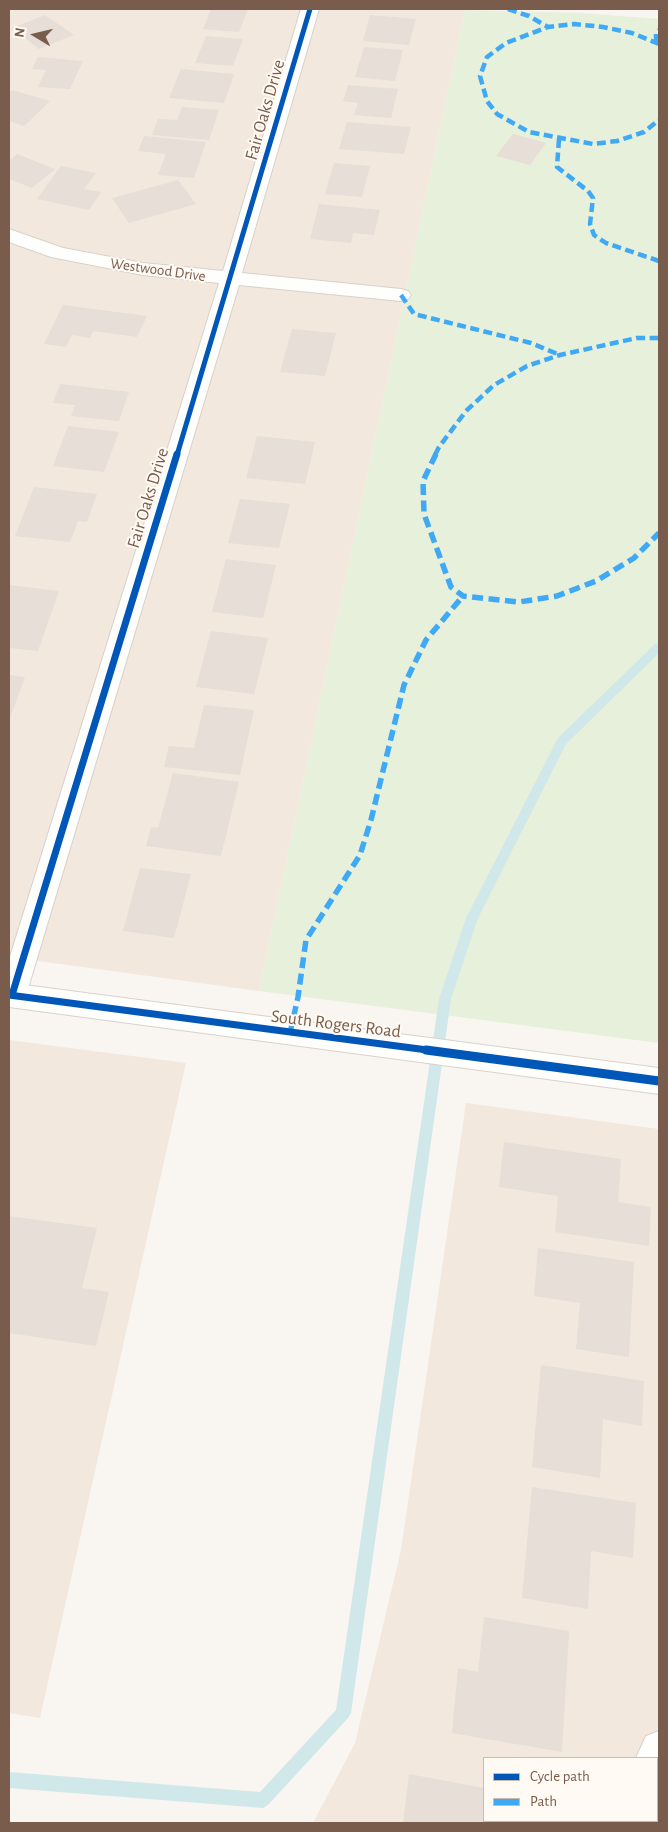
<!DOCTYPE html>
<style>
body{margin:0}
#map{position:relative;width:668px;height:1832px;overflow:hidden;background:#f9f5f0;font-family:"Alegreya Sans",sans-serif}
canvas{display:block}
.frame{position:absolute;inset:0;border:10px solid #7a5c4d;pointer-events:none}
.legend{position:absolute;left:483px;top:1757px;width:175px;height:65px;box-sizing:border-box;background:#fffaf3;border:1px solid #cabbb1;margin:0;padding:6px 9px;list-style:none;font-size:15px;color:#7a5c4d}
.legend li{display:flex;align-items:center;gap:10px;height:25px}
.legend b{width:25px;border:1px solid #cabbb1}
.north{position:absolute;left:10px;top:10px;width:50px;height:50px;-webkit-text-stroke:4px #fffaf3;paint-order:stroke;rotate:279deg;font-size:14px;font-weight:700;line-height:20px;text-align:center;color:#7a5c4d}
.north::after{content:'';display:block;margin:auto;width:18px;height:22px;background:#7a5c4d;clip-path:polygon(50% 0,100% 100%,50% 72%,0 100%)}
</style>
<div id="map">
<canvas width="668" height="1832"></canvas>
<div class="frame"></div>
<ul class="legend">
<li><b style="height:6px;background:#0057b8"></b>Cycle path</li>
<li><b style="height:6px;background:#3fa9f5"></b>Path</li>
</ul>
<div class="north">N</div>
</div>
<script>
const ctx = document.querySelector('canvas').getContext('2d');
ctx.lineJoin = 'round';
function fillPath(path, color) { ctx.fillStyle = color; ctx.fill(path, 'evenodd'); }
const poly = rows => new Path2D(rows.map(r => 'M' + r).join(''));
function trace(path, color, width, dash) { ctx.strokeStyle = color; ctx.lineWidth = width; ctx.lineCap = dash ? 'butt' : 'round'; ctx.setLineDash(dash || []); ctx.stroke(path); }
function label(font, color, halo, rows, align = 'center') {
  ctx.font = font + ' "Alegreya Sans",sans-serif'; ctx.lineWidth = 4; ctx.setLineDash([]); ctx.textBaseline = 'middle'; ctx.strokeStyle = halo; ctx.fillStyle = color; for (const [text, x, y, turn = 0] of rows) {
    ctx.save(); ctx.translate(x, y); ctx.rotate((+turn || 0) * Math.PI / 180); ctx.textAlign = isNaN(turn) ? turn : align; if (halo) ctx.strokeText(text, 0, 0); ctx.fillText(text, 0, 0); ctx.restore();
  }
}
fillPath(poly([
 [9,9,465,10,259,991,9,957],
 [9,1040,186,1063,40,1718,9,1713],
 [466,1103,659,1129,659,1823,313,1823,355,1743,401,1550],
 [484,1758,657,1758,657,1821,484,1821]
]), '#f2e8de');
fillPath(poly([
 [465,10,583,13,659,19,659,1043,259,991]
]), '#e7f0db');
fillPath(poly([
 [659,643,659,653,566,744,478,918,451,999,351,1713,348,1718,268,1805,263,1808,9,1788,9,1772,260,1792,336,1710,439,999,466,918,558,738,655,644,659,643]
]), '#d0e8ea');
fillPath(poly([
 [211,9,248,9,239,32,203,29],
 [45,15,74,35,39,49,12,28],
 [370,15,416,19,409,45,363,41],
 [206,36,243,39,233,66,195,63],
 [364,47,403,50,395,81,355,77],
 [38,57,83,61,70,89,38,87,46,70,32,69],
 [181,69,234,74,224,103,169,98],
 [348,85,398,89,391,118,354,115,358,103,343,101],
 [12,90,50,101,24,126,9,121,9,93],
 [182,107,219,110,209,140,152,135,158,119,177,120],
 [347,122,411,127,404,154,339,149],
 [513,134,546,143,530,165,496,156],
 [144,136,206,142,194,178,158,175,166,154,138,151],
 [17,154,55,169,32,188,9,179,9,161],
 [334,163,370,166,362,197,325,194],
 [61,166,96,173,84,189,101,192,89,210,37,199],
 [178,180,196,204,129,223,112,198],
 [319,204,380,210,374,235,353,233,351,243,310,239],
 [63,305,147,316,137,337,93,331,90,338,72,335,66,347,44,344],
 [292,329,336,333,325,376,280,372],
 [60,384,129,392,119,421,71,416,75,405,53,403],
 [68,426,119,432,104,472,53,466],
 [257,436,315,442,305,484,246,478],
 [34,487,97,494,87,522,78,521,70,542,15,536],
 [240,499,290,504,279,548,228,543],
 [226,559,276,565,263,618,212,612],
 [9,585,59,591,38,651,9,648],
 [211,631,268,638,254,694,196,687],
 [9,675,25,677,9,721],
 [204,705,254,710,240,775,164,767,169,746,194,748],
 [173,773,239,782,221,856,146,846,151,827,158,828],
 [140,868,191,874,174,938,123,931],
 [504,1142,621,1159,618,1202,651,1207,649,1246,555,1232,558,1196,499,1187],
 [9,1216,97,1228,82,1288,109,1292,96,1346,9,1333],
 [538,1248,634,1262,629,1357,576,1349,580,1303,534,1296],
 [541,1365,644,1381,642,1426,603,1419,600,1478,532,1467],
 [532,1487,636,1503,633,1558,591,1551,588,1609,522,1598],
 [484,1617,569,1631,562,1752,452,1733,458,1668,478,1672],
 [409,1774,484,1788,484,1821,525,1821,524,1823,403,1823]
]), '#e6ded7');
const street = poly([
 [301,9,319,9,242,273,401,289,408,291,411,295,408,299,401,301,239,285,26,995,22,1004,12,1007,9,1006,9,960,219,283,143,275,51,257,9,242,9,229,63,248,143,263,223,271,301,9],
 [659,1731,659,1775,657,1776,657,1758,636,1758,646,1736,659,1731],
 [616,1821,654,1821,654,1823,616,1823,616,1821]
]);
const secondary = poly([
 [9,983,659,1068,659,1094,9,1007,9,983]
]);
trace(street, '#d7d1cb', 2);
trace(secondary, '#d9d2cb', 2);
fillPath(street, '#fefefd');
fillPath(secondary, '#fefefd');
trace(poly([
 [508,9,529,16,548,27],
 [656,43,656,33,659,30],
 [659,44,632,33,603,27,574,24,548,27,506,43,487,57,480,76,487,101,497,114,529,132,593,144,617,141,644,132,659,120],
 [559,139,557,167,588,191,593,198,590,224,594,235,606,243,659,261],
 [401,295,414,314,531,343,560,355],
 [435,455,439,447,466,411,494,385,527,366,560,355,637,338,659,338]
]), '#3fa9f5', 4.5, [9, 4.5]);
trace(poly([
 [436,454,423,481,424,514,451,587,463,596,519,602,557,596,596,581,634,558,659,533],
 [290,1033,298,997,306,940,360,855,371,820,404,685,426,640,463,596]
]), '#3fa9f5', 5.5, [11, 5.5]);
trace(poly([
 [177,455,310,9]
]), '#0057b8', 5);
trace(poly([
 [9,995,435,1051],
 [12,995,177,454]
]), '#0057b8', 7);
trace(poly([
 [426,1050,659,1081]
]), '#0057b8', 9);
label('15px', '#7a5c4d', '#fffaf3', [
 ["Westwood Drive",158,270,8]
]);
label('18px', '#7a5c4d', '#fffaf3', [
 ["Fair Oaks Drive",265,110,-74],
 ["Fair Oaks Drive",148,498,-73],
 ["South Rogers Road",336,1024,7]
]);
</script>
